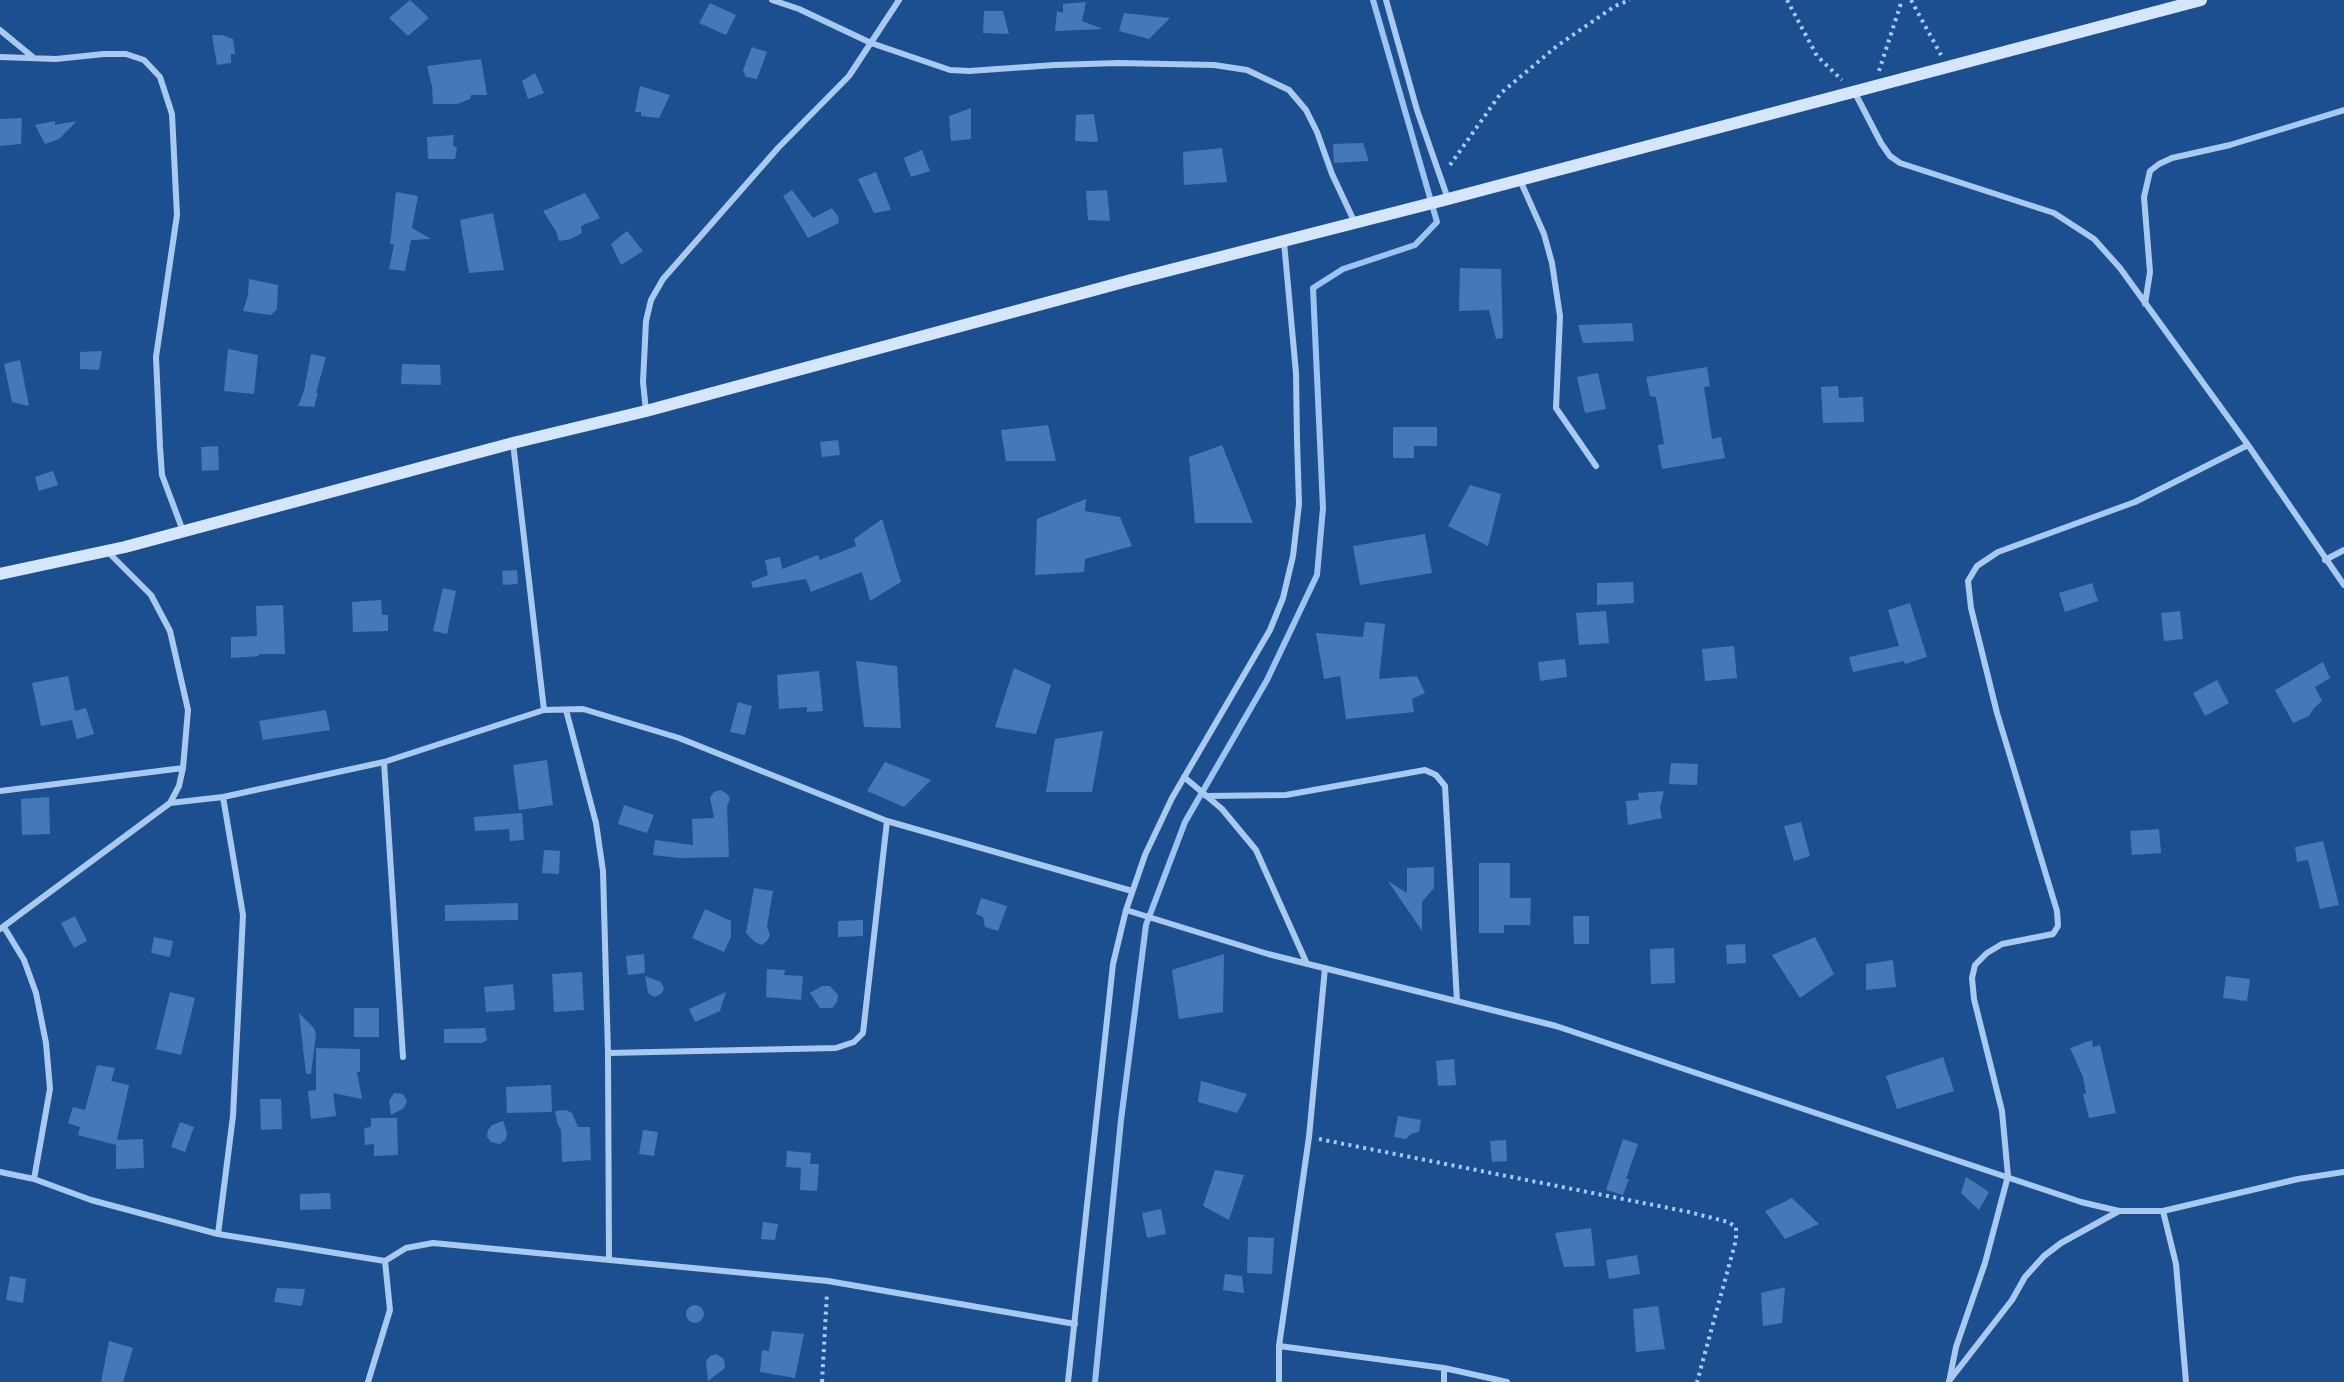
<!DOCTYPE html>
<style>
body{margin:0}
canvas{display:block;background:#1b4f8f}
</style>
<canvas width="2344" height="1382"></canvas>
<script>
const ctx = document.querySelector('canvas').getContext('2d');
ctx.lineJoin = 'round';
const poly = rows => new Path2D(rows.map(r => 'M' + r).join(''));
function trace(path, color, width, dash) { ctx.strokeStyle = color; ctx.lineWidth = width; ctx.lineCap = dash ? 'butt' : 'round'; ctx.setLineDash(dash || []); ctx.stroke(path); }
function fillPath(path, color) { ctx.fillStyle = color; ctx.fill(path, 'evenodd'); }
trace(poly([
 [1095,1382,1121,1120,1146,925,1185,822,1267,680,1317,575,1323,508,1313,288,1343,269,1415,245,1437,222,1373,0]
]), '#9cc4f0', 6);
fillPath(poly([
 [410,0,429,18,408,36,389,18],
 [1086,2,1082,21,1103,29,1055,31,1057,11,1063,13,1063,4],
 [710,3,736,15,726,35,699,23],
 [984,11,1003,11,1009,34,983,33],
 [1124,13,1170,18,1149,39,1119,31],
 [212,35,222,35,233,39,235,54,231,54,231,63,217,65],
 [752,47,767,52,757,79,746,77,743,70],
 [481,59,487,95,471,95,470,99,457,104,433,104,432,86,427,66],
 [535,73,544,93,528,99,522,81],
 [640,86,670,95,659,118,641,116,641,112,635,112],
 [971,108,971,139,951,141,949,116],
 [1094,114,1098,142,1075,141,1076,115],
 [22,118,21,144,0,146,0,119],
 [55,121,55,125,77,121,59,139,45,144,35,125],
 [454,135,453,145,457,148,455,159,428,159,427,137],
 [1363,143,1369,161,1334,163,1333,144],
 [1222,148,1227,182,1184,185,1183,152],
 [922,150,930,171,911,177,904,158],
 [876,172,891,210,874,213,858,179],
 [792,190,813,218,832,208,838,216,839,223,808,238,783,196],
 [1107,190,1110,221,1088,220,1086,191],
 [396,192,418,196,412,228,431,239,411,240,405,271,389,269,394,245,390,244],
 [585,193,600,218,581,226,582,233,571,239,559,241,556,231,543,211],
 [493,213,504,270,469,273,460,220],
 [627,231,643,251,621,265,611,244],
 [1460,268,1501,269,1503,338,1496,339,1489,310,1459,311],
 [249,279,278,285,277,309,271,315,243,311,248,295],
 [1632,323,1634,341,1583,343,1578,325],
 [228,349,258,355,254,394,224,391],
 [102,351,99,370,80,369,80,352],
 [311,354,326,357,316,393,318,393,314,407,298,406,304,391],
 [20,360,29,406,12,402,4,364],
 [402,364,440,365,441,385,401,384],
 [1707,367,1710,386,1704,387,1712,439,1721,437,1725,458,1662,469,1658,445,1664,444,1656,397,1650,396,1646,377],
 [1598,373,1606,409,1585,413,1577,377],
 [1838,386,1839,398,1863,397,1864,422,1823,423,1821,387],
 [1048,425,1056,461,1006,461,1001,430],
 [1393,427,1437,427,1437,446,1414,446,1414,458,1393,458],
 [838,440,840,455,822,457,820,442],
 [1222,445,1253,523,1195,523,1189,457],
 [218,446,219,470,202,471,201,447],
 [53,471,58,485,39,491,35,477],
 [1470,485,1501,494,1488,546,1448,526],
 [1086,499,1085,511,1120,517,1132,546,1085,559,1084,572,1035,575,1037,519],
 [882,519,901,582,870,601,862,572,811,592,806,579,753,588,751,582,768,575,765,560,780,557,782,569,818,555,820,560,856,546,854,539],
 [1425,534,1432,573,1360,585,1353,546],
 [517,570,518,584,503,585,502,571],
 [1633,582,1634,603,1597,605,1597,583],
 [2092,583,2098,601,2065,612,2059,593],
 [443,588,456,591,447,634,433,631],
 [381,600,382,615,388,615,388,631,353,632,352,602],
 [1910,603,1927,657,1905,664,1904,661,1853,672,1849,657,1899,646,1888,610],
 [283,605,285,654,259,654,259,656,231,658,231,637,257,636,256,606],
 [1606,611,1609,643,1579,645,1576,613],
 [2180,611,2183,639,2164,641,2161,613],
 [1365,622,1385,624,1379,679,1417,676,1425,693,1412,699,1414,712,1346,719,1340,676,1324,679,1316,633,1363,637],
 [1734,646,1737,678,1705,681,1702,649],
 [1565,659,1567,677,1540,681,1538,662],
 [856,661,897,666,901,728,864,727],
 [2323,662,2330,678,2315,687,2322,701,2314,708,2309,716,2293,723,2275,690],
 [1014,668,1051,685,1036,734,995,727],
 [819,671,823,711,807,712,807,707,779,709,777,675],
 [68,676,75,711,86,708,94,734,77,739,72,720,41,726,32,683],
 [2217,680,2229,703,2205,716,2193,693],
 [738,702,752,706,745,735,730,732],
 [326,710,330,730,263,740,259,721],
 [1103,731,1092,792,1046,792,1055,739],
 [547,760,553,805,519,810,513,765],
 [885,762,931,780,904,807,867,791],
 [1671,763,1698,764,1697,785,1669,784],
 [720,790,726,793,730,798,727,807,729,857,679,858,653,855,655,840,693,845,692,819,714,818,710,797,714,792],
 [1664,791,1660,808,1662,818,1628,825,1626,801,1639,800,1638,793],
 [49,797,50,834,22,835,21,799],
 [624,805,654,815,647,833,618,824],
 [522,813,524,840,510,841,509,829,475,831,474,817],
 [1801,822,1810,856,1794,861,1784,826],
 [2159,829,2161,853,2132,855,2130,831],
 [2323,841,2339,905,2320,909,2308,860,2297,862,2295,847],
 [544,850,560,851,559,874,542,873],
 [1479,863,1510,863,1510,898,1531,898,1530,925,1504,925,1504,933,1479,933],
 [1434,867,1434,888,1422,902,1422,931,1388,881,1407,893,1407,868],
 [754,888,773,891,767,926,770,935,767,941,762,945,755,942,746,933],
 [981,898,1007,906,998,931,985,927,983,917,976,914],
 [518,903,518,920,445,921,445,905],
 [705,909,731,921,731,937,724,952,692,938],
 [75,916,87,941,74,948,61,923],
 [1573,916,1589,916,1589,944,1574,944],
 [863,920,863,936,838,937,838,921],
 [154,937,173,941,170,957,151,953],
 [1815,937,1834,974,1800,998,1772,955],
 [1745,944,1746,963,1727,964,1726,945],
 [1674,948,1675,983,1651,984,1650,949],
 [644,954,645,973,628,975,626,956],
 [1224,954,1223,1012,1179,1019,1172,970],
 [1893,960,1896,987,1866,990,1866,964],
 [767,969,785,970,784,975,803,976,801,1000,766,997],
 [582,972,584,1010,554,1012,552,974],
 [645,976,661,982,664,989,661,994,654,997,648,993],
 [2226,976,2250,979,2247,1001,2223,998],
 [513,984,515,1010,486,1012,484,987],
 [822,986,830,986,838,995,837,1002,832,1008,820,1008,810,993],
 [170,992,195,998,181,1055,156,1049],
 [726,992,720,1011,695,1022,689,1009],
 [354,1008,379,1008,379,1037,354,1037],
 [299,1013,314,1028,316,1034,311,1074,306,1074],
 [485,1028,487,1040,482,1043,444,1043,444,1029],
 [2092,1040,2093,1047,2100,1045,2116,1113,2089,1118,2083,1094,2086,1093,2083,1077,2070,1048],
 [316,1048,360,1049,360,1072,357,1072,362,1099,333,1093,336,1116,311,1119,308,1091,316,1090],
 [1943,1057,1954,1091,1897,1109,1886,1076],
 [1454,1059,1456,1085,1438,1086,1436,1061],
 [97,1065,115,1068,111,1081,129,1085,117,1140,143,1139,144,1168,116,1169,116,1145,78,1135,80,1127,68,1123,73,1107,85,1110],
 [1201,1081,1247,1094,1237,1113,1198,1102],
 [551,1085,552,1112,507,1113,506,1087],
 [394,1093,403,1094,407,1101,404,1108,391,1115,389,1101],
 [260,1099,281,1099,282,1129,261,1130],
 [566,1110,572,1113,578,1127,590,1127,591,1160,562,1162,561,1130,557,1122,555,1111],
 [1398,1116,1421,1120,1419,1132,1411,1134,1406,1139,1394,1137],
 [371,1118,397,1118,398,1155,374,1156,374,1144,365,1145,364,1128,371,1127],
 [503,1121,507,1133,506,1139,500,1144,491,1142,487,1137,488,1130,492,1125],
 [180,1122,194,1127,185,1152,171,1147],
 [643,1130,658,1132,654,1156,639,1154],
 [1623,1139,1638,1144,1626,1179,1629,1179,1623,1195,1606,1190],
 [1506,1140,1507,1161,1492,1162,1490,1141],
 [787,1151,811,1153,810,1164,819,1164,817,1191,800,1190,801,1168,786,1167],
 [1215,1170,1244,1175,1229,1220,1203,1206],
 [1966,1177,1989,1192,1979,1210,1961,1193],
 [330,1193,331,1209,300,1210,300,1194],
 [1792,1198,1819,1224,1785,1239,1765,1211],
 [1161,1209,1166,1234,1147,1238,1142,1213],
 [763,1222,778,1224,775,1240,761,1239],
 [1591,1228,1595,1266,1564,1267,1555,1233],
 [1248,1237,1274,1238,1272,1274,1247,1273],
 [1637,1255,1640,1274,1609,1279,1606,1260],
 [1225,1274,1242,1276,1244,1293,1223,1290],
 [10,1276,26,1279,23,1303,6,1300],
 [1785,1287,1782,1323,1763,1326,1761,1293],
 [277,1288,305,1289,302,1306,274,1302],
 '686 1314a9 9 0 1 1 18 0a9 9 0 1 1-18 0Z',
 [1658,1306,1665,1349,1636,1352,1633,1309],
 [772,1331,804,1334,795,1378,760,1372,762,1350,769,1351],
 [109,1341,133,1348,123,1382,101,1382],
 [716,1354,724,1359,725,1368,708,1381,706,1361,710,1356]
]), '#4478b7');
trace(poly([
 [1787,0,1817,56,1842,80],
 [1911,0,1941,55],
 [1879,71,1902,0],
 [1450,165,1501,93,1557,46,1615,6,1630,0],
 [1319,1139,1689,1212,1728,1222,1736,1227,1736,1240,1697,1382],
 [822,1382,827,1293]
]), '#a9c9ee', 4, [3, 4.5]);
trace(poly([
 [772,0,799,9,871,43,950,70,969,71,1055,65,1118,63,1214,65,1247,70,1289,90,1306,110,1317,132,1332,174,1355,223],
 [1386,0,1417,110,1448,199],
 [0,30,34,58],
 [0,57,56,59,104,54,126,54,144,60,160,77,172,114,177,215,156,357,160,447,162,475,183,531],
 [1854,91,1881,143,1890,156,1900,163,2054,213,2094,239,2120,268,2248,445,2344,585],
 [1520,180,1544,234,1552,263,1560,316,1556,408,1596,466],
 [2145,304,2150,272,2144,197,2150,171,2159,164,2172,158,2230,145,2344,110],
 [646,411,643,382,646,321,651,300,663,279,778,148,849,76,899,0],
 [513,443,544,710],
 [108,552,151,595,170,631,188,710,183,768,179,786,170,803],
 [2325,560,2344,550],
 [566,710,596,823,603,871,608,1053,609,1260],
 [384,762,403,1057],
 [1184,777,1222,809,1256,850,1307,964],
 [0,791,183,768],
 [1206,796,1286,795,1425,770,1436,775,1445,786,1457,1001],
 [1126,910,1268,954,1556,1026,2081,1202,2119,1211,2163,1211,2298,1179,2344,1172],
 [4,927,24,960,36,993,46,1043,50,1089,34,1179],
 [0,929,170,803,223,797,384,762,544,710,583,709,679,738,887,821,1132,891],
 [608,1053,836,1048,854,1042,863,1033,887,821],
 [0,1172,34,1179,91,1200,218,1234,385,1261,406,1248,433,1243,828,1281,1075,1324],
 [2163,1211,2176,1264,2186,1382],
 [218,1234,233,1116,243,915,223,797],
 [1279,1346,1444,1368,1507,1382],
 [1949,1381,2012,1300,2025,1277,2044,1256,2061,1243,2119,1211],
 [368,1382,390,1310,385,1261],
 [1068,1382,1113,964,1126,910,1145,855,1172,798,1270,630,1283,598,1293,556,1299,504,1297,439,1296,373,1284,242],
 [1279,1382,1279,1346,1309,1137,1325,968],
 [1444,1382,1444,1368],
 [1949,1382,1956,1347,1985,1263,2008,1176,2002,1111,1974,999,1972,978,1975,965,1987,953,2002,944,2053,934,2058,926,2057,911,1997,713,1971,608,1968,581,1977,566,1998,552,2135,502,2248,445]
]), '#a9c9ee', 6);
trace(poly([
 [0,574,125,547,513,443,646,411,1131,280,1448,199,2201,0]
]), '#d6e6fa', 12);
</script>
